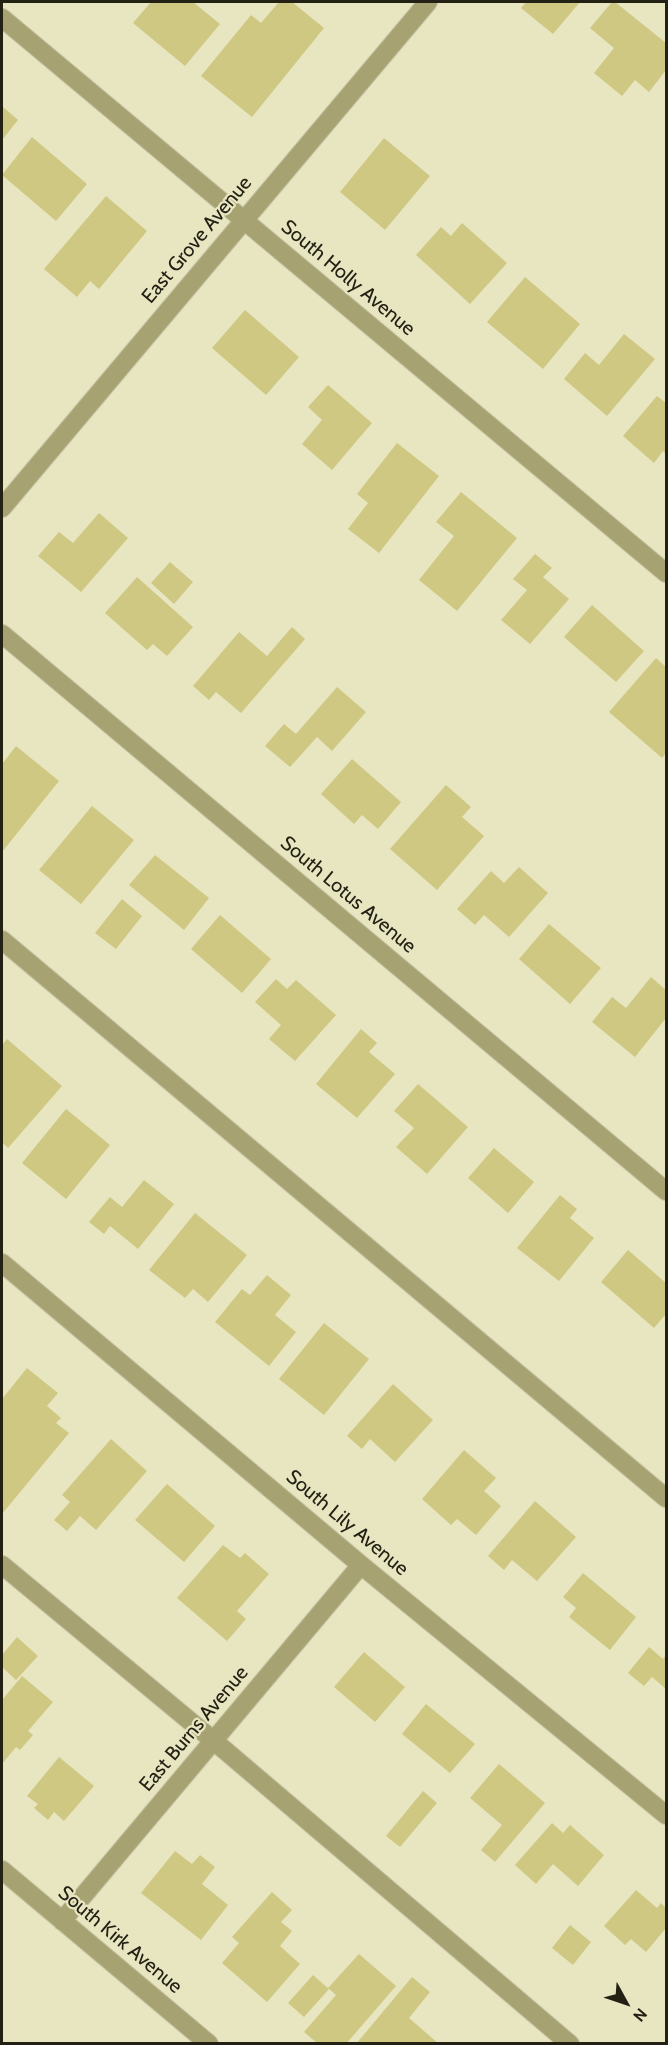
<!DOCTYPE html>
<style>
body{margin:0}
#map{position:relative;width:668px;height:2045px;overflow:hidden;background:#e8e5c1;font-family:Cabin,sans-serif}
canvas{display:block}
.frame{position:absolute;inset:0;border:3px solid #222114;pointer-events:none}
.north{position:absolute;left:596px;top:1973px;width:60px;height:60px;-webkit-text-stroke:4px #e8e5c1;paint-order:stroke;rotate:130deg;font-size:16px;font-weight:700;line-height:24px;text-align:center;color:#222114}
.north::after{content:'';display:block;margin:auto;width:21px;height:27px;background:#222114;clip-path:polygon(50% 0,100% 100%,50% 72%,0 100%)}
</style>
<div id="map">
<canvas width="668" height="2045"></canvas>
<div class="frame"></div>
<div class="north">N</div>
</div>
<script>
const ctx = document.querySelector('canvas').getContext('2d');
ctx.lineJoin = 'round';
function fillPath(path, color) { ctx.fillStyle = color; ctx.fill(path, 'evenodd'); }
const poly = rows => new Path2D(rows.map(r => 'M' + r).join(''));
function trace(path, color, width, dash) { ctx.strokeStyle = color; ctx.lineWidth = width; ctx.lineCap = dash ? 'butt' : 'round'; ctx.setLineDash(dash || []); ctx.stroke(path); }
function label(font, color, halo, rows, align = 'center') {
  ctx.font = font + ' Cabin,sans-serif'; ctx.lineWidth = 4.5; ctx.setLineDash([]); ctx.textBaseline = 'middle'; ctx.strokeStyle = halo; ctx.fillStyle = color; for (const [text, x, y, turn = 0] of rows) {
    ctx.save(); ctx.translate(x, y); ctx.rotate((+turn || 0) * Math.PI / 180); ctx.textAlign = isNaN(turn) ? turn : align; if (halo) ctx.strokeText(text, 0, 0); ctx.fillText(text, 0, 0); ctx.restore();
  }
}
fillPath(poly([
 [151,2,193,2,220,24,185,66,133,23],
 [279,2,292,2,324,28,252,117,201,76,251,15,261,23],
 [526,2,580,2,553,34,521,8],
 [612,2,615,2,666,43,666,70,649,92,635,80,622,96,594,73,614,48,590,28],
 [2,106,18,120,2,140],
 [32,137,87,184,56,221,2,175],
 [384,138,430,176,385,230,340,192],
 [106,196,147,231,99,289,90,281,77,297,44,269],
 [462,223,507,263,470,304,416,255,441,227,451,236],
 [525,277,580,324,543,369,487,322],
 [245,310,299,357,266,395,212,348],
 [624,334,655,359,607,416,564,379,585,353,599,365],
 [328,385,372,423,332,470,302,444,322,420,308,407],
 [657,396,666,403,666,454,663,451,654,463,623,436],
 [397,443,439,476,379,553,348,529,368,503,357,494],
 [461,492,517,538,457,611,419,580,454,536,436,522],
 [99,513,128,538,81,592,38,556,59,532,73,543],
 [535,554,552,568,543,577,569,599,530,644,501,620,527,590,513,579],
 [170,562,193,582,174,604,151,583],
 [137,577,193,627,167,656,153,644,147,650,105,613],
 [592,605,644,651,616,682,564,637],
 [292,627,305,639,241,713,216,692,209,700,193,686,239,632,267,656],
 [656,658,666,667,666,753,662,758,609,712],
 [337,687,366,712,332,751,317,737,290,767,265,746,284,724,296,734],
 [16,746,59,781,2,852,2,764],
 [352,759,401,802,378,829,362,815,354,824,321,794],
 [446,785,471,807,462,817,484,836,437,890,390,849],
 [92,806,134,840,81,904,39,870],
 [155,855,209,898,184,930,129,885],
 [519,867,548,893,509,937,484,915,475,925,457,909,491,871,504,883],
 [122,899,142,916,116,949,95,933],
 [220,915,271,959,242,993,191,949],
 [549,924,601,968,570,1004,519,959],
 [651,977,666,990,666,1018,635,1057,592,1022,612,997,626,1008],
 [276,979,287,989,296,980,336,1015,295,1061,269,1039,281,1025,255,1002],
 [361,1029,377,1043,369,1052,395,1074,357,1118,316,1084],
 [7,1039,62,1086,8,1148,2,1142,2,1045],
 [418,1084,468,1127,427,1174,396,1147,414,1128,394,1111],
 [66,1109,110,1145,66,1199,22,1163],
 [494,1148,534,1182,508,1213,468,1178],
 [144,1180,174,1204,138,1249,110,1226,104,1234,89,1222,110,1197,122,1207],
 [560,1195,577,1209,570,1218,594,1238,559,1281,517,1248],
 [195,1213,247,1255,208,1302,193,1289,185,1298,149,1270],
 [628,1250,666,1283,666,1314,654,1328,601,1282],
 [267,1275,291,1295,275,1315,296,1332,269,1366,215,1322,242,1289,250,1295],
 [324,1323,369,1359,324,1415,279,1379],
 [27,1368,58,1393,47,1406,61,1418,56,1423,69,1433,2,1514,2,1399],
 [393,1384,433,1420,395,1462,370,1439,362,1449,347,1436],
 [111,1439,147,1471,96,1530,80,1516,67,1531,54,1520,70,1502,62,1495],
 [464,1450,496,1478,484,1491,501,1506,476,1535,457,1519,451,1525,422,1499],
 [167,1484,215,1526,184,1562,135,1520],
 [535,1501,576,1537,537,1581,512,1560,504,1570,488,1556],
 [223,1545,240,1558,245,1553,269,1574,237,1611,246,1619,227,1641,177,1598],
 [583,1573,636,1617,610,1650,569,1617,576,1608,563,1597],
 [17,1637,38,1656,16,1680,2,1667,2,1655],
 [649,1647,663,1659,666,1655,666,1689,652,1677,644,1686,628,1673],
 [364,1652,405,1687,375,1722,334,1687],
 [22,1676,53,1702,28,1731,33,1735,20,1750,16,1747,2,1764,2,1700],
 [426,1704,475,1744,450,1773,402,1734],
 [59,1757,94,1786,64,1821,54,1812,48,1820,34,1808,38,1804,27,1796],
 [499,1764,545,1803,495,1862,481,1850,502,1825,470,1798],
 [423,1791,437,1803,400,1847,386,1836],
 [552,1823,563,1833,570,1825,604,1855,578,1886,553,1864,536,1884,515,1865],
 [175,1851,192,1864,200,1855,215,1867,202,1884,228,1905,201,1940,141,1893],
 [636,1890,657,1908,661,1903,666,1908,666,1928,646,1952,631,1939,625,1945,604,1926],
 [272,1892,292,1910,281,1922,292,1931,280,1946,300,1964,267,2002,222,1963,239,1943,232,1937],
 [570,1925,591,1942,573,1965,552,1948],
 [359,1954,396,1986,346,2044,318,2044,304,2032,336,1995,328,1988],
 [313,1975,329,1989,304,2017,288,2003],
 [412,1977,430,1992,409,2018,439,2044,356,2044]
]), '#cfc883');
const lane = poly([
 [2,940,666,1498],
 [2,1565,214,1741,570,2044]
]);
const street = poly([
 [2,18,666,573],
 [2,508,428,2],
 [2,634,666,1191],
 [2,1263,361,1565,666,1815],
 [2,1870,209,2044],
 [62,1921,361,1565]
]);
trace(lane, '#c4c2a2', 20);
trace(street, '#c4c2a2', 20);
trace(lane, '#a7a271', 18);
trace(street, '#a7a271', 18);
label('20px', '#222114', '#e8e5c1', [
 ["East Grove Avenue",197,240,-50],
 ["South Holly Avenue",348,278,40],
 ["South Lotus Avenue",348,895,40],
 ["South Lily Avenue",347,1523,40],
 ["East Burns Avenue",194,1729,-50],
 ["South Kirk Avenue",120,1940,40]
]);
</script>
